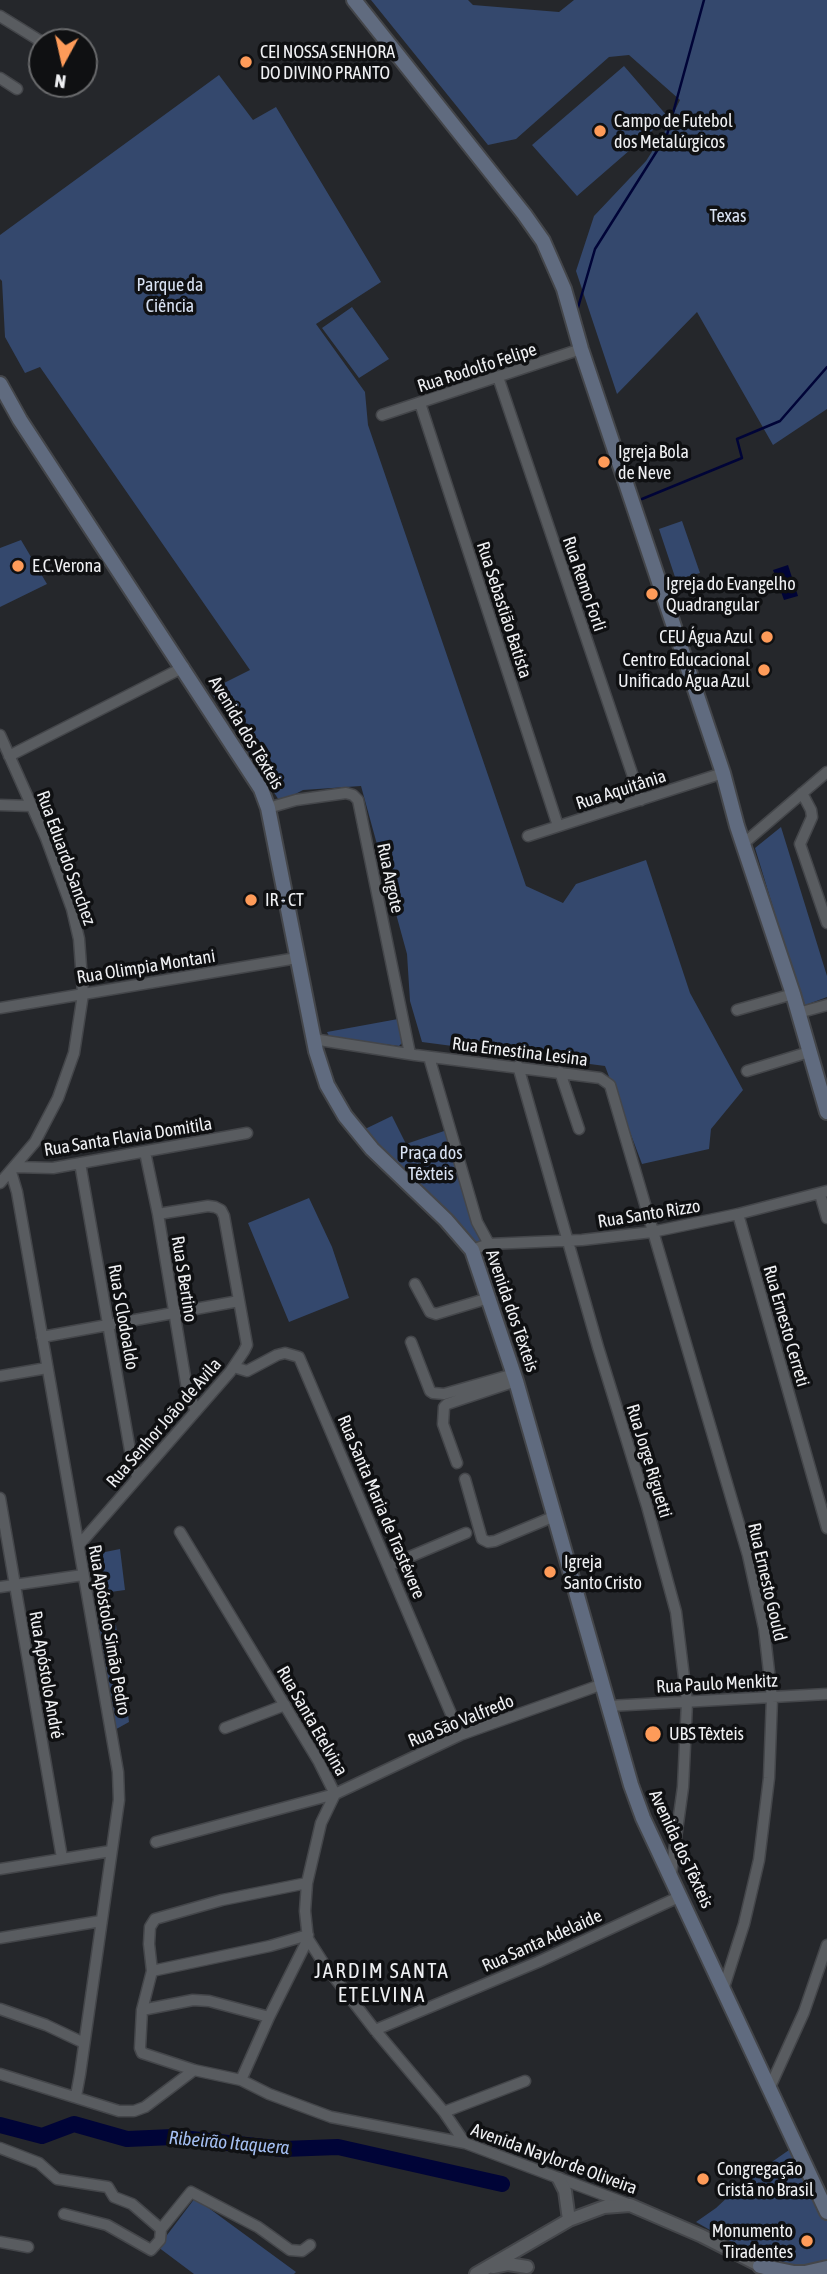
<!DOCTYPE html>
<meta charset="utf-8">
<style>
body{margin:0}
#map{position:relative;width:827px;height:2274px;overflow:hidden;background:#25272b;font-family:"Asap Condensed",sans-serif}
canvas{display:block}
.north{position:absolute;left:28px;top:28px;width:70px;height:70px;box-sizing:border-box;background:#0f1012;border:2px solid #696a6c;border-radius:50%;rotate:188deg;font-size:19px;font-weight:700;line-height:28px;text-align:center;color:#eff0f3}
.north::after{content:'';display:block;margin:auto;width:24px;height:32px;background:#fe9b59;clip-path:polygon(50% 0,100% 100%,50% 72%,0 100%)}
</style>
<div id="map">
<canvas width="827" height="2274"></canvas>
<div class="north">N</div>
</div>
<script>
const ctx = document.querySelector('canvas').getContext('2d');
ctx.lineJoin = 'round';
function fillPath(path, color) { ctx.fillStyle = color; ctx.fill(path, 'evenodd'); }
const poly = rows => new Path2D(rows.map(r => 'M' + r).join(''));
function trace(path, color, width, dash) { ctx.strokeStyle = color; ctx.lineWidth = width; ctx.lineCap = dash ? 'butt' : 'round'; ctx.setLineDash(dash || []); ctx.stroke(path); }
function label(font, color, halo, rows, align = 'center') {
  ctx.font = font + ' "Asap Condensed",sans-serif'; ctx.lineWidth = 7; ctx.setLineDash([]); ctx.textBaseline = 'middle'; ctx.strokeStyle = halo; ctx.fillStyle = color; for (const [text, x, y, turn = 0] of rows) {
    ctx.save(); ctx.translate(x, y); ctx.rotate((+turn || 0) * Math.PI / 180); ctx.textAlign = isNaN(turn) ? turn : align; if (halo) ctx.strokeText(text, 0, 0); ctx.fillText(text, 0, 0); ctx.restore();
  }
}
fillPath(poly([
 [371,0,468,0,473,5,559,12,574,0,827,0,827,409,773,445,697,312,617,394,576,271,594,216,646,161,664,133,680,100,629,55,609,57,516,139,488,145],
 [624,66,668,117,577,196,532,145],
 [219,75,253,120,276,107,381,282,316,324,365,392,368,425,526,886,563,903,576,884,646,860,690,993,743,1090,711,1129,709,1149,642,1164,605,1066,422,1042,410,1001,407,954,361,786,303,790,280,802,210,690,250,670,40,367,25,373,5,337,2,281,0,279,0,235],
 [352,307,389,359,359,378,322,328],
 [682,521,700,573,676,580,659,529],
 [21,540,47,584,0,607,0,548],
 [781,827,827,976,827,997,803,1006,755,848],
 [398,1019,403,1042,399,1046,337,1038,329,1036,327,1032],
 [392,1116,406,1144,447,1130,486,1241,474,1247,363,1130],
 [309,1198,332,1247,349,1298,289,1322,248,1223],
 [120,1549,125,1590,103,1593,100,1553],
 [98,1624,116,1625,129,1722,111,1732],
 [789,2150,812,2198,827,2220,827,2263,805,2269,786,2266,745,2250,696,2222,716,2208,746,2180],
 [195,2198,296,2272,294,2274,194,2274,158,2247]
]), '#34486d');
fillPath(poly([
 [788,565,798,596,784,600,773,570]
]), '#000437');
trace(poly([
 [577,311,595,249,667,135,704,0],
 [642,499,742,458,737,439,780,421,827,367]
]), '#000437', 2.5);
trace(poly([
 [0,2125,42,2136,74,2124,127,2139,173,2137,283,2149,338,2147,502,2184]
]), '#000437', 16);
const minor = poly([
 [0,16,42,42],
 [0,78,17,89],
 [498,377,641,800],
 [420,403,558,826],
 [382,415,581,349],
 [0,735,46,838,72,909,79,939,83,994,74,1053,58,1098,35,1142,0,1183],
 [9,756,184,667],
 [802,793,811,810,812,817,800,844,827,923],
 [0,805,31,806],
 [268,808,296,800,346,793,353,795,358,800,410,1054],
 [528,836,723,773],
 [743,844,827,772],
 [0,1008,297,958],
 [737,1010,793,994],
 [798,1013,827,1005],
 [313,1039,415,1055,600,1078,610,1085,748,1555,764,1628,772,1698,769,1778,759,1860,744,1924,724,1987],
 [429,1057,477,1222,489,1244],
 [518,1066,598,1347,647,1506,676,1612,687,1702,683,1787,671,1874],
 [747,1071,809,1052],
 [560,1072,579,1129],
 [145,1152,158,1214,187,1389,196,1411],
 [80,1163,131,1456,137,1476],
 [15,1167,53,1168,247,1133],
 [11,1172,17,1192,118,1772,119,1800,80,2074,76,2096],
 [820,1194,827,1218],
 [738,1214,827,1528],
 [472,1250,489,1244,582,1240,652,1232,738,1214,827,1191],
 [415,1284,430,1312,436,1314,489,1298],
 [42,1337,239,1301],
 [411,1342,430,1391,433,1393,444,1394,514,1374],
 [234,1367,247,1371,277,1355,285,1353,299,1357,460,1735],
 [0,1376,47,1368],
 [457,1463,443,1424,444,1407,447,1404,516,1381],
 [465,1479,482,1539,488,1542,495,1541,555,1516],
 [0,1498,62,1858],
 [180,1532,319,1762,335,1794],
 [79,1545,230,1372,244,1351,247,1345,224,1216,221,1210,215,1207,208,1206,158,1214],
 [388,1566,466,1533],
 [0,1587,83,1575],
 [609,1706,827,1694],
 [225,1728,285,1705],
 [335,1794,321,1823,307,1883,305,1911,308,1939,324,1964,375,2030,444,2112,465,2143],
 [156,1842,335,1794,460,1735,603,1684],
 [0,1869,111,1851],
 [307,1883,222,1900,155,1919,150,1927,149,1944,152,1971,142,2010,140,2048,142,2053,194,2070,241,2080,269,2094,331,2117,465,2143,628,2204],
 [0,1938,101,1921],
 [152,1971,270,1946,308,1935],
 [0,2009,46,2025,84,2043],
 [142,2010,193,2000,209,2001,269,2017],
 [375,2030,538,1962,681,1896],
 [0,2074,119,2111,134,2111,145,2107,194,2070],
 [241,2080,269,2017,308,1939],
 [770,2087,804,2012,827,1945],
 [444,2112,525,2081],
 [0,2148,39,2163,57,2179,108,2187,114,2197,132,2204,161,2229,191,2192,258,2227,290,2250,302,2251,310,2245],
 [64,2214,107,2225,151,2250,160,2240,161,2229],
 [0,2242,28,2247]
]);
const tertiary = poly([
 [559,2179,565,2191,569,2220],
 [493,2267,508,2264,527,2267],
 [476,2274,569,2220,604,2207,630,2205,702,2236,769,2270]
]);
const secondary = poly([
 [354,0,524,214,543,241,564,289,581,349,723,773,737,826,793,994,827,1112],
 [0,384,20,420,261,789,268,808,316,1051,327,1085,345,1116,372,1149,446,1220,472,1250,516,1381,631,1785,643,1818,827,2212],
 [760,2266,794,2273,805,2273,827,2268]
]);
trace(minor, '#44464a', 13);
trace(tertiary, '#44464a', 16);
trace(secondary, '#44464a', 18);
trace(minor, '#595c60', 10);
trace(tertiary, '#595c60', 12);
trace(secondary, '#606b7f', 14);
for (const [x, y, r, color] of [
 [246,62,7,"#fe9b59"],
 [600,131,7,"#fe9b59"],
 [604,462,7,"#fe9b59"],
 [18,566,7,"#fe9b59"],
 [652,594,7,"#fe9b59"],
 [767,637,7,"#fe9b59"],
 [764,670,7,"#fe9b59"],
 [251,900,7,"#fe9b59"],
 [550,1572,7,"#fe9b59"],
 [653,1734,9,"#fe9b59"],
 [703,2179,7,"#fe9b59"],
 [807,2241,7,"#fe9b59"]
]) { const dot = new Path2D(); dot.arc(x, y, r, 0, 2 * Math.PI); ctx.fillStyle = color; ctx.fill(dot); trace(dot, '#0f1012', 2.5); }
label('18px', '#eff0f3', '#0f1012', [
 ["CEI NOSSA SENHORA",260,52],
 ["DO DIVINO PRANTO",260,73],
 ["Campo de Futebol",614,121],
 ["dos Metalúrgicos",614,142],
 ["Igreja Bola",618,452],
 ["de Neve",618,473],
 ["E.C.Verona",32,566],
 ["Igreja do Evangelho",666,584],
 ["Quadrangular",666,605],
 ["CEU Água Azul",753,637,"right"],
 ["Centro Educacional",750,660,"right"],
 ["Unificado Água Azul",750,681,"right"],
 ["IR - CT",265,900],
 ["Igreja",564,1562],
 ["Santo Cristo",564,1583],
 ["UBS Têxteis",669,1734],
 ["Congregação",717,2169],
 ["Cristã no Brasil",717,2190],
 ["Monumento",793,2231,"right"],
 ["Tiradentes",793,2252,"right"]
], 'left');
label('18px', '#d8e1f2', '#0f1012', [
 ["Texas",728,216],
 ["Parque da",170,285],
 ["Ciência",170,306],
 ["Praça dos",431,1153],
 ["Têxteis",431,1174]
]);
label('18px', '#eff0f3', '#0f1012', [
 ["Rua Rodolfo Felipe",477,368,-18],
 ["Rua Remo Forli",584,584,71],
 ["Rua Sebastião Batista",504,610,72],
 ["Avenida dos Têxteis",246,733,59],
 ["Rua Aquitânia",621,790,-18],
 ["Rua Eduardo Sanchez",66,858,70],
 ["Rua Argote",390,878,78],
 ["Rua Olimpia Montani",146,967,-9],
 ["Rua Ernestina Lesina",520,1052,7],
 ["Rua Santa Flavia Domitila",128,1137,-9],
 ["Rua Santo Rizzo",649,1214,-9],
 ["Rua S Bertino",184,1279,81],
 ["Avenida dos Têxteis",512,1311,71],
 ["Rua S Clodoaldo",123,1317,80],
 ["Rua Ernesto Cerreti",786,1326,74],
 ["Rua Senhor João de Avila",164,1423,-49],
 ["Rua Jorge Riguetti",649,1461,73],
 ["Rua Santa Maria de Trastévere",381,1507,67],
 ["Rua Ernesto Gould",767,1582,77],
 ["Rua Apóstolo Simão Pedro",109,1630,80],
 ["Rua Apóstolo André",46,1675,80],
 ["Rua Paulo Menkitz",717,1684,-3],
 ["Rua Santa Etelvina",312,1721,60],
 ["Rua São Valfredo",461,1721,-22],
 ["Avenida dos Têxteis",681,1849,65],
 ["Rua Santa Adelaide",542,1941,-24],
 ["Avenida Naylor de Oliveira",554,2159,20]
]);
label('italic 19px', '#a4bff2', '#0f1012', [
 ["Ribeirão Itaquera",229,2143,5]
]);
ctx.letterSpacing = '2px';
label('21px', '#eff0f3', '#0f1012', [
 ["JARDIM SANTA",382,1971],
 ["ETELVINA",382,1995]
]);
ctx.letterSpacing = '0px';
</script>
